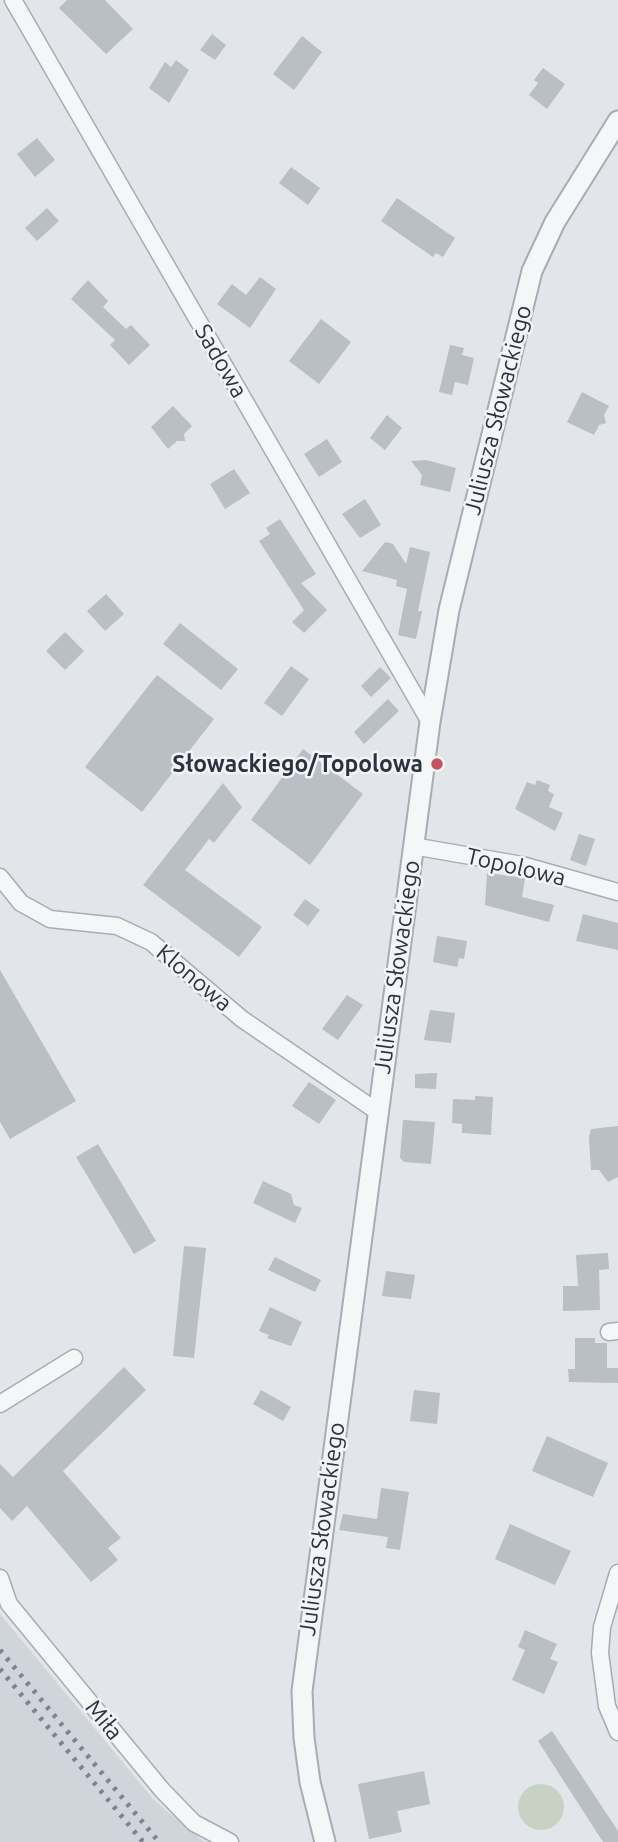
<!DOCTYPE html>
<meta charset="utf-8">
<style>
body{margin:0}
canvas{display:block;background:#e2e5e9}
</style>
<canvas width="618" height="1842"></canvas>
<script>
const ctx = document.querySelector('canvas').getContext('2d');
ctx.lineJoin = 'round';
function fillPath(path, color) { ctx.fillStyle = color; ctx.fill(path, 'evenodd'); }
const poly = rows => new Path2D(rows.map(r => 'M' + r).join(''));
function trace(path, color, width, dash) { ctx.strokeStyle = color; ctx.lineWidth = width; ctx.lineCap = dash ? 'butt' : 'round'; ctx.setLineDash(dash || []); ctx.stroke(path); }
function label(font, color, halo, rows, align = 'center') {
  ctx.font = font + ' Ubuntu,sans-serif'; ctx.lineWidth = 5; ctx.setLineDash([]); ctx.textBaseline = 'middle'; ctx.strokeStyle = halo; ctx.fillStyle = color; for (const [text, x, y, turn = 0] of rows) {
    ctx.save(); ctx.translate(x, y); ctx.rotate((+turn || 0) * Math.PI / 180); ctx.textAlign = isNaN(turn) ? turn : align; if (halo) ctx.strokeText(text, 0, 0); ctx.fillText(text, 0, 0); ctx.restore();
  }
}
fillPath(poly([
 [0,1614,154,1800,204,1842,0,1842]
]), '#d0d4db');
fillPath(poly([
 '518 1807a23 23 0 1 1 46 0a23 23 0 1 1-46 0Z'
]), '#c7d2c4');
fillPath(poly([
 [67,0,105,0,133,29,106,54,59,8],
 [212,34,226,45,215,60,200,50],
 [302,36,322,52,294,90,273,74],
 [176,60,189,70,169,103,149,88,165,62,171,67],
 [543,68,565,84,547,109,529,95,538,83,534,80],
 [37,138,55,160,35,177,17,154],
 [291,167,320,188,308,205,279,183],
 [397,198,455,238,443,257,436,253,433,257,381,221],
 [47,208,59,221,37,241,25,228],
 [260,277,276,289,250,328,217,304,232,284,246,295],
 [88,280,108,301,103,307,126,329,131,325,150,345,129,365,110,345,115,340,71,299],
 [321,319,351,342,319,384,289,361],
 [450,345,464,348,462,355,474,358,468,385,455,382,452,395,439,392],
 [582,392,609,406,604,415,606,423,599,425,594,435,567,422],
 [173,406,192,426,184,434,185,441,177,441,168,449,151,427],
 [387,415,402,428,385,450,370,438],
 [327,439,342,462,319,477,304,454],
 [426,460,456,468,450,492,420,485,422,475,411,461],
 [234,469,250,493,225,509,210,484],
 [365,499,381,525,360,538,342,514],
 [280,519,316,574,301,583,327,610,304,633,292,622,304,610,259,541,270,534,266,528],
 [385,542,393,544,406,564,410,547,430,552,418,611,422,611,416,639,398,635,407,589,396,586,397,580,362,571],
 [106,594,124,614,105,631,87,611],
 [180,623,238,669,221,690,163,644],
 [65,632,84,651,65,670,46,651],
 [291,666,309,679,282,716,264,703],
 [380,667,391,678,371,697,361,686],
 [157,675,214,719,142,812,85,767],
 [388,699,399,711,364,744,354,732],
 [303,749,363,794,310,865,251,820],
 [537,780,550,785,548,791,554,794,549,807,563,813,555,831,515,809,527,782,535,785],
 [223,783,242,807,214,843,209,839,185,870,262,927,239,957,143,885],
 [579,834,595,839,586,866,570,860],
 [487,873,525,878,522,897,554,905,549,922,485,905],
 [305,899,320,910,308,926,293,915],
 [583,914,618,923,618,950,576,941],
 [437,936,467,941,464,959,459,958,457,967,433,962],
 [0,970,76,1101,10,1139,0,1122],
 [347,995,363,1005,338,1040,322,1029],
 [430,1010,455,1013,451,1043,424,1040],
 [437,1073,436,1089,415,1088,415,1074],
 [309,1082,336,1100,319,1124,292,1106],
 [475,1096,493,1097,491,1135,462,1133,462,1124,452,1123,453,1099,475,1100],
 [403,1120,435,1122,431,1164,404,1162,400,1158],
 [618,1126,618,1177,608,1182,599,1170,591,1170,589,1137,591,1129],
 [98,1144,156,1241,134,1254,76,1157],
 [263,1181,291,1194,294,1205,302,1208,295,1223,253,1203],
 [184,1246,206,1248,194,1358,173,1356],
 [608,1253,609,1269,599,1270,600,1310,563,1311,563,1286,578,1286,576,1255],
 [275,1257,321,1280,315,1292,268,1270],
 [386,1271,415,1275,411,1299,382,1296],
 [270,1307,302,1322,291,1346,267,1338,269,1335,259,1331],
 [575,1338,595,1338,595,1343,607,1343,607,1368,618,1368,618,1383,569,1382,568,1369,575,1369],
 [124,1367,146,1390,63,1471,121,1538,108,1548,118,1560,91,1582,27,1506,12,1521,0,1508,0,1464,13,1477],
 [261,1390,291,1407,283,1421,253,1404],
 [414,1390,440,1393,437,1424,410,1421],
 [547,1436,608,1463,593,1497,532,1471],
 [381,1488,409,1492,400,1550,386,1548,388,1537,339,1530,343,1514,377,1519],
 [510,1524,571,1551,555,1585,495,1559],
 [525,1630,557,1644,550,1659,558,1662,544,1694,512,1680,525,1650,518,1647],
 [552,1731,618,1831,618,1842,603,1842,538,1741],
 [424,1771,430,1804,397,1811,402,1832,369,1839,358,1784]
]), '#babec5');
const minor = poly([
 [13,0,430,722],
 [413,846,522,865,618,892],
 [0,877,21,903,50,919,117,926,151,942,242,1019,378,1112],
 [609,1332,618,1331],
 [0,1404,74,1358],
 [618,1573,602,1627,600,1653,607,1706,618,1732],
 [0,1578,9,1604,162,1790,194,1823,230,1842]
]);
const tertiary = poly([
 [325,1842,310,1782,304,1738,302,1691,430,722,449,610,532,271,555,222,618,121]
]);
trace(minor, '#a8acb3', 19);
trace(tertiary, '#a8acb3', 23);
trace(minor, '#f5f6f8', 16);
trace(tertiary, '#f5f6f8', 19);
trace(poly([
 [0,1650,159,1842],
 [0,1669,143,1842]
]), '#7d8491', 5, [3.5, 7]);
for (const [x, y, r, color] of [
 [437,764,7,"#c25461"]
]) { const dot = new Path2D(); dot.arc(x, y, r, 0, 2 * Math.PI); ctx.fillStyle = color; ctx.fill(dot); trace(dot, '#f2f4f7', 2.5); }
label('23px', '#2c3240', '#f2f4f7', [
 ["Sadowa",221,361,60],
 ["Juliusza Słowackiego",498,410,-76],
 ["Topolowa",516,867,13],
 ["Juliusza Słowackiego",397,967,-82],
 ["Klonowa",194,978,40],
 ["Juliusza Słowackiego",322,1529,-82],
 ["Miła",104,1720,51]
]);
label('bold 23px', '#2c3240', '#f2f4f7', [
 ["Słowackiego/Topolowa",423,764]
], 'right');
</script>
